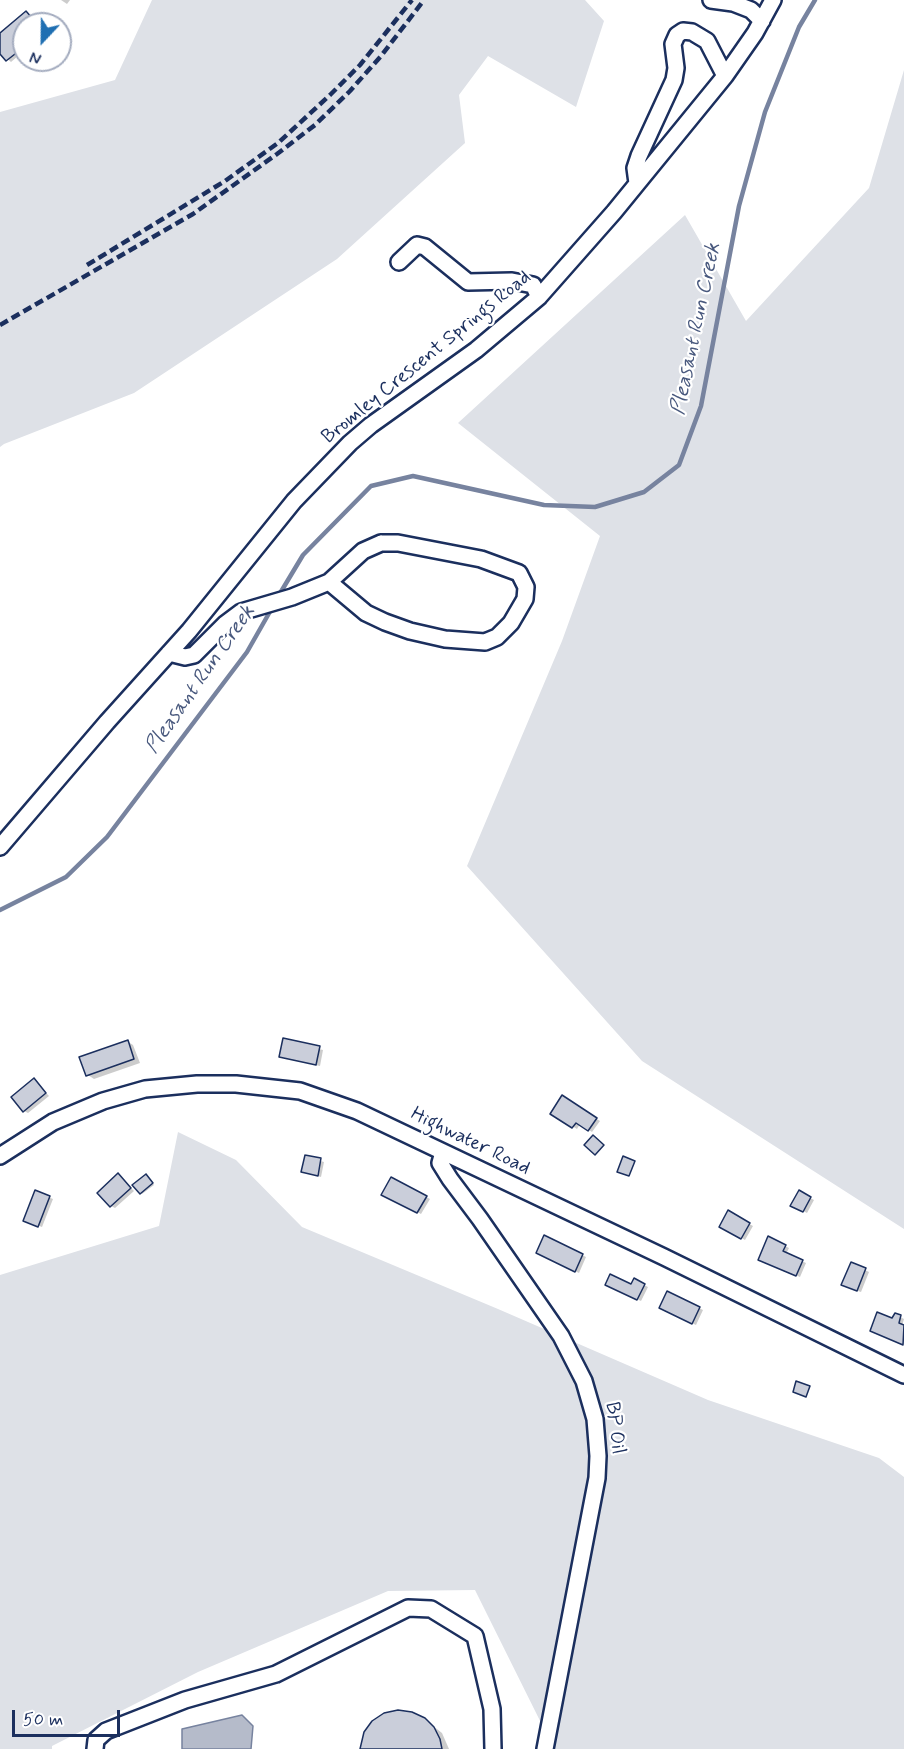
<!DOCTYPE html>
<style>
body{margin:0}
#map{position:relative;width:904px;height:1749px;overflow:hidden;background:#fff;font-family:Mynerve,sans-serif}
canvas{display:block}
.north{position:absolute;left:12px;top:12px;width:60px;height:60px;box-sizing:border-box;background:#fff;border:2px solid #a4acbf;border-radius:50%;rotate:202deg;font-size:16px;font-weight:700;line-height:24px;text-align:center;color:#1b2f5e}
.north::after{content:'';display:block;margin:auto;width:21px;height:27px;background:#1f6fb2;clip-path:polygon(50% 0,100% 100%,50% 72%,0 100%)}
.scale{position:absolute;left:12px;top:1710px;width:108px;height:27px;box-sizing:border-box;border:3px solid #1b2f5e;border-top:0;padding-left:8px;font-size:18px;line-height:21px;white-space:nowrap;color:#1b2f5e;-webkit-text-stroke:4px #fff;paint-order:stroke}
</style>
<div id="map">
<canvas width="904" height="1749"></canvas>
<div class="north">N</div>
<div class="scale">50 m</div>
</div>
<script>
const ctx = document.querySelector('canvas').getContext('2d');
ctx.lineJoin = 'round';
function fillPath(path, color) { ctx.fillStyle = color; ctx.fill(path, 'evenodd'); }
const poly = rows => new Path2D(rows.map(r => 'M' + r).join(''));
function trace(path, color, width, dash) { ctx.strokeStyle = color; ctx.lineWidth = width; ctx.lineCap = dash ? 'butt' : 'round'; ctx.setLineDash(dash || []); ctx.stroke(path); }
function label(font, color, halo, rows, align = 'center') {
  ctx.font = font + ' Mynerve,sans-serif'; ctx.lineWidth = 4.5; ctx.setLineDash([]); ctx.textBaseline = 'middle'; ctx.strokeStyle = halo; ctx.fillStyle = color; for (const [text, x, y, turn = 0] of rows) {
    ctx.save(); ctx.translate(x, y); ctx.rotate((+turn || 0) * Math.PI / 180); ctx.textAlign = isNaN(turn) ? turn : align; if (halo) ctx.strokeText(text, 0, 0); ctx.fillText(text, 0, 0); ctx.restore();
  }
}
fillPath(poly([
 [152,0,585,0,604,21,576,107,488,56,459,95,465,143,337,259,134,393,4,444,0,447,0,112,115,80],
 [904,70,904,1229,642,1061,467,866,562,641,600,536,458,423,685,215,746,321,869,188],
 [178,1132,236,1160,302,1227,498,1309,708,1400,879,1458,904,1477,904,1749,554,1749,475,1590,388,1591,198,1672,52,1746,52,1749,0,1749,0,1275,159,1226]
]), '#dee1e7');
const water = poly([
 [242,1715,253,1726,251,1749,182,1749,182,1729,242,1715]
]);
fillPath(water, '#b5bbca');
trace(water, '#77839f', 1.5);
fillPath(poly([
 [61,0,70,0,67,4],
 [27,13,37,24,24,24,24,51,11,62,0,52,0,35],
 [284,1040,323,1050,320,1066,284,1058],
 [127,1041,133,1045,140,1063,94,1079,88,1075],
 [34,1080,49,1096,28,1113,24,1111],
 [563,1098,600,1121,592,1132,580,1124,577,1129,552,1113],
 [306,1157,324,1162,321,1177,303,1171],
 [118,1175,134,1191,115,1208,111,1206],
 [147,1176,154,1185,142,1194,141,1193],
 [391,1179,430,1199,421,1214,383,1194],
 [36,1192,53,1199,42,1227,29,1222],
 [799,1192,814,1200,807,1213,792,1205],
 [728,1212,753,1226,745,1240,721,1226],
 [545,1237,586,1257,579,1273,538,1253],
 [785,1246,789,1248,786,1254,806,1263,800,1277,763,1261],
 [852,1264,869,1272,861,1292,847,1287],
 [634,1280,648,1287,641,1301,607,1285,632,1286],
 [668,1293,703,1310,696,1325,664,1310],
 [896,1315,904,1319,902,1326,904,1327,904,1344,875,1333],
 [424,1719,442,1733,449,1749,361,1749]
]), '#0003');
trace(poly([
 [279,595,303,555,371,486,413,476,544,505,595,507,644,492,679,465,701,406,739,206,765,112,799,27,815,0],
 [0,910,66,877,107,837,247,652,272,608]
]), '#77839f', 4.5);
const building = poly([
 [26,11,37,24,24,24,24,47,6,61,0,54,0,33,26,11],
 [283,1038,320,1046,316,1065,279,1057,283,1038],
 [128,1040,134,1059,86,1076,79,1057,128,1040],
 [34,1078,46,1093,23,1112,11,1097,34,1078],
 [562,1095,597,1118,588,1131,576,1123,572,1128,550,1114,562,1095],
 [593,1135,604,1145,595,1155,584,1145,593,1135],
 [305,1155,321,1158,318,1176,301,1172,305,1155],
 [623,1156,635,1161,629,1176,617,1172,623,1156],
 [118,1173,131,1188,110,1207,97,1193,118,1173],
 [146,1174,153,1183,140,1194,132,1185,146,1174],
 [391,1177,427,1196,417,1213,381,1195,391,1177],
 [35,1190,50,1196,38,1227,23,1221,35,1190],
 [799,1190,811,1197,803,1212,790,1206,799,1190],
 [728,1210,750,1223,741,1239,719,1227,728,1210],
 [544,1235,583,1254,575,1272,536,1253,544,1235],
 [768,1236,786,1245,783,1251,803,1260,796,1276,758,1260,768,1236],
 [851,1262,866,1268,857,1291,841,1285,851,1262],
 [610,1274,631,1284,634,1278,645,1284,637,1300,605,1285,610,1274],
 [667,1291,700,1307,692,1324,659,1308,667,1291],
 [877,1312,892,1318,895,1313,901,1315,899,1323,904,1325,903,1345,870,1331,877,1312],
 [796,1381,810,1386,806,1397,793,1392,796,1381],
 [398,1710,412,1712,425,1718,434,1727,440,1739,442,1749,360,1749,364,1732,372,1721,384,1713,398,1710]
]);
fillPath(building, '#caceda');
trace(building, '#1b2f5e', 1.5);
const minor = poly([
 [711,0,733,3,751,10,762,21],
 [637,183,635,168,639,156,674,80,676,68,673,44,677,35,683,31,692,32,707,41,725,76],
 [399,262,417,245,425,247,468,282,512,281,533,285,539,297],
 [381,543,398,543,481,559,519,573,526,587,525,599,511,623,497,637,485,642,445,639,410,631,385,622,366,613,329,582,363,551,381,543],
 [169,653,185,657,194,655,225,624,241,612,292,597,329,582],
 [0,847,107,722,189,631,294,501,350,443,371,425,476,350,539,297,614,212,725,76,755,33,773,0],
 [443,1152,440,1163,450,1179,480,1219,561,1336,584,1381,595,1419,598,1456,597,1478,545,1749],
 [0,1156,53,1122,103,1101,145,1089,197,1084,236,1084,300,1091,357,1111,664,1257,904,1375],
 [95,1749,96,1740,106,1731,185,1700,276,1674,408,1608,431,1609,475,1636,492,1709,493,1749]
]);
trace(minor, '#1b2f5e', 20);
trace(minor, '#fff', 15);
trace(poly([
 [87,265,225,181,278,143,330,95,360,65,412,0],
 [0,325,193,214,277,154,315,125,350,91,381,56,424,0]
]), '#1b2f5e', 4.5, [9, 4.5]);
label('20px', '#1b2f5e', '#fff', [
 ["Bromley Crescent Springs Road",427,358,-39],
 ["Highwater Road",470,1142,26],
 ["BP Oil",614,1428,83]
]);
label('italic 21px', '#49597e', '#fff', [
 ["Pleasant Run Creek",697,329,-78],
 ["Pleasant Run Creek",201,680,-55]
]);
</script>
